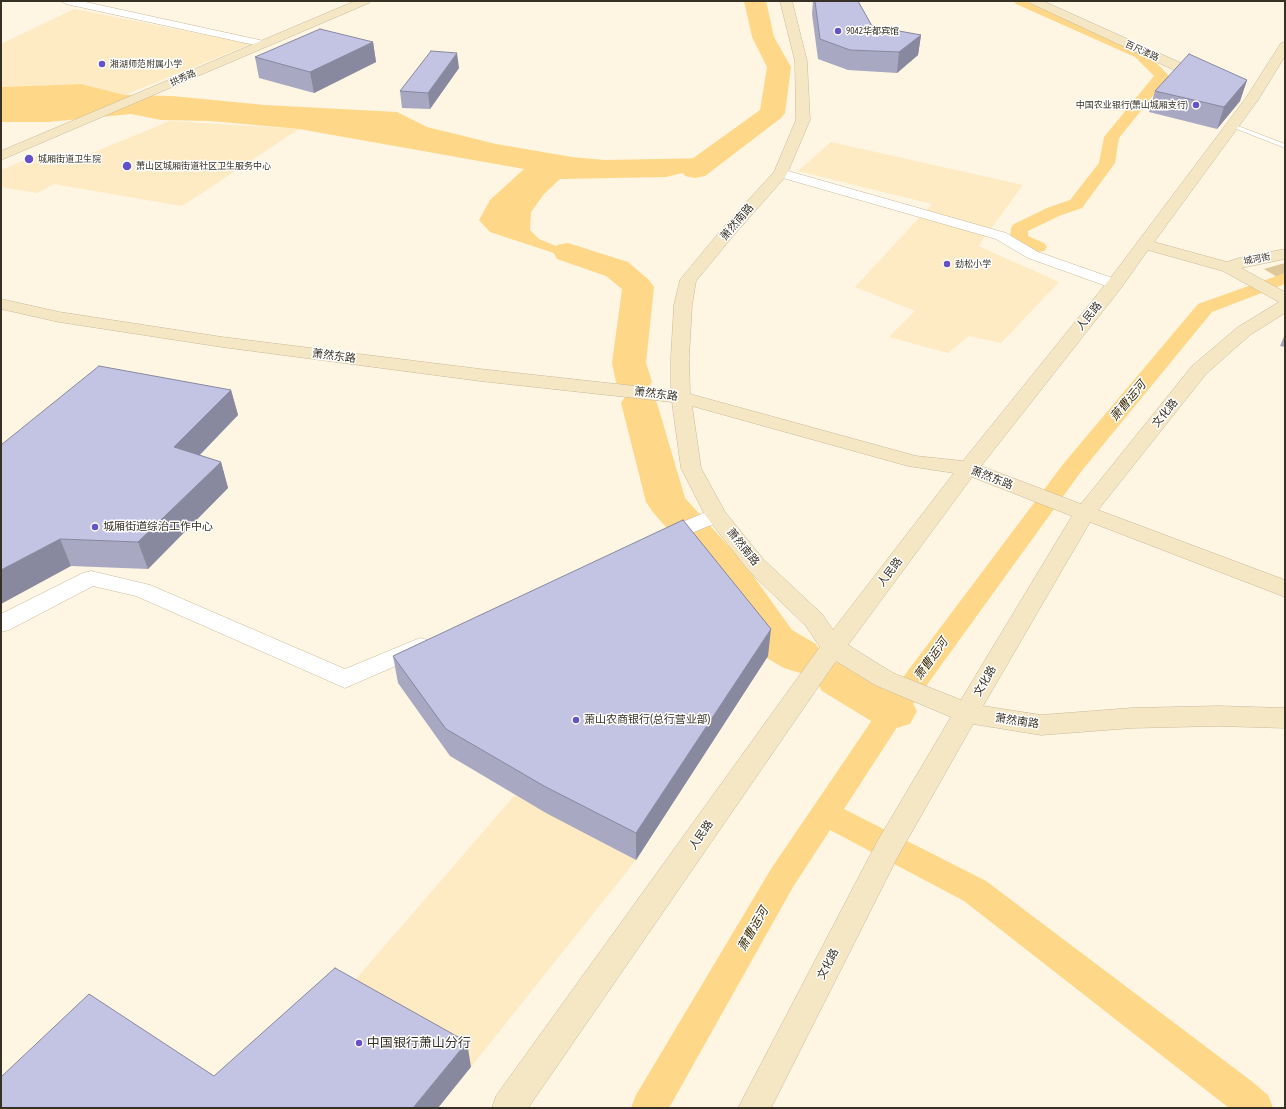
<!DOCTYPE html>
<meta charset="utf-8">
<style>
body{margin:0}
#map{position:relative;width:1286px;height:1109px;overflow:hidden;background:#fef5e2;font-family:"Asap Condensed",sans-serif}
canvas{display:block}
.frame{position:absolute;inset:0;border:2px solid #373125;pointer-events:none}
</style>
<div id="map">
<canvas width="1286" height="1109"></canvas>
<div class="frame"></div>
</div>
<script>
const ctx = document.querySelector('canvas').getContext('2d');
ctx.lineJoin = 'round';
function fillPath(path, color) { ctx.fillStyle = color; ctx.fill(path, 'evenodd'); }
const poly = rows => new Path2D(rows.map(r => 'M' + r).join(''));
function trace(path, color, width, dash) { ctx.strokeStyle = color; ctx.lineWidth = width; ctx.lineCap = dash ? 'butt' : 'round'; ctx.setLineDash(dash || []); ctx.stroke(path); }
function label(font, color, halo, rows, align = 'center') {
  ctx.font = font + ' "Asap Condensed","Noto Sans SC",sans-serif'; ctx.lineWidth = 3; ctx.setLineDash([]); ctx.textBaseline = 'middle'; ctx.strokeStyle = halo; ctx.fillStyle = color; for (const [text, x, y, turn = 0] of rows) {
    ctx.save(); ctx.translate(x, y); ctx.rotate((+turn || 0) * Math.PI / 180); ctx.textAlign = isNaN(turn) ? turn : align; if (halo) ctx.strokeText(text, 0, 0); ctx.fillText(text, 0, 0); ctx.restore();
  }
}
fillPath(poly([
 [74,9,251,44,125,95,81,84,1,87,1,44],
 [170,121,299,129,182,206,54,184,37,193,1,187,1,170,43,153,70,162],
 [831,142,1023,185,978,246,1059,282,1001,343,969,336,948,353,889,337,915,311,855,287,932,204,798,171],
 [515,795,636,860,471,1067,343,994]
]), '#feeac3');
fillPath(poly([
 [1285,263,1285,282,1264,269]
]), '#dec899');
fillPath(poly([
 [81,84,125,95,172,96,265,105,397,112,427,127,496,144,572,157,605,160,712,158,695,170,666,177,560,179,544,194,531,212,530,230,539,239,568,251,566,257,490,232,479,220,490,200,524,169,299,129,211,121,161,120,131,114,48,122,1,122,1,87]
]), '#fed888');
fillPath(poly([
 [1014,1,1030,1,1145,51,1169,76,1119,138,1115,163,1082,208,1059,216,1028,231,1028,236,1044,243,1047,247,1044,251,1038,252,1013,242,1010,238,1011,228,1014,224,1047,208,1070,200,1099,163,1104,137,1154,76,1135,57,1016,4,1014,1],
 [1285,273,1285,284,1212,312,1080,473,903,718,844,809,986,881,1250,1080,1268,1095,1273,1108,1229,1108,964,901,830,830,793,887,669,1108,631,1108,636,1095,771,869,883,704,1064,463,1198,304,1285,273]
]), '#fed888');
fillPath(poly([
 [744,1,766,1,774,37,791,67,785,113,781,118,705,176,695,178,685,176,681,170,685,164,760,110,767,67,752,37,744,1],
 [568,243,628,262,649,280,654,287,646,363,652,382,647,390,634,393,621,390,616,382,612,363,622,289,606,276,557,259,553,252,557,245,568,243],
 [639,392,652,395,657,403,685,498,744,563,792,630,816,644,823,656,816,668,800,673,784,668,760,654,714,583,652,511,646,502,621,403,626,395,639,392],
 [838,662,854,667,910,698,917,711,910,724,893,729,876,724,822,691,815,679,822,667,838,662]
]), '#fed888');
const lane = poly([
 [1229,124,1233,124,1285,144,1285,148,1229,126,1229,124]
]);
const street = poly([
 [61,1,81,1,264,41,268,42,270,44,268,46,264,47,66,4,61,1],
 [781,169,1006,233,1038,252,1121,281,1123,284,1121,287,1115,289,1109,287,1028,258,996,239,776,176,774,173,776,170,781,169],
 [716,508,723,510,726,515,723,520,663,545,656,543,653,538,656,533,716,508],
 [91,571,150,585,345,669,420,638,428,640,431,646,428,652,345,688,136,596,93,586,9,630,1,632,1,614,83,573,91,571]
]);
const secondary = poly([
 [355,1,371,1,369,3,1,160,1,151,355,1],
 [780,1,792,1,807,61,810,120,786,176,733,236,696,281,692,305,689,357,690,394,916,456,963,461,1109,280,1246,98,1281,43,1285,42,1285,56,1258,100,1154,242,1227,262,1239,258,1285,249,1285,259,1241,268,1285,292,1285,313,1250,335,1206,374,1098,510,1285,580,1285,597,1090,522,983,706,1041,715,1132,708,1218,706,1285,708,1285,728,1218,726,1132,728,1041,735,973,724,897,858,771,1108,738,1108,877,842,951,717,875,685,836,661,528,1108,492,1108,496,1096,820,647,806,626,748,570,705,515,681,468,672,402,480,381,222,347,59,322,1,309,1,299,59,312,222,337,480,369,671,390,671,357,674,305,680,280,721,230,774,172,796,120,795,61,780,1],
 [1148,250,1223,271,1279,302,1238,327,1192,366,1081,504,981,466,1121,288,1148,250],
 [692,406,908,466,954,473,833,630,822,614,764,560,725,512,701,468,692,406],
 [972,477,1072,516,961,700,893,673,848,645,972,477],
 [1028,1,1043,1,1210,76,1211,79,1210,82,1200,82,1030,3,1028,1]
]);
trace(lane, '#c8b99b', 1);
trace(street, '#c8b99b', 1);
trace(secondary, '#c8b99b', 1);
fillPath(lane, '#fff');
fillPath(street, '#fff');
fillPath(secondary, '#f5e7c4');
fillPath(poly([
 [813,1,858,1,872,26,921,35,918,55,897,73,848,70,818,59,812,14],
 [373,42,376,62,314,93,259,78,255,57],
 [459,68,430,109,402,108,400,91],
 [1247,80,1240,101,1217,129,1149,112,1155,91],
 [1285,334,1285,347,1280,346],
 [231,390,238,415,200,455,221,462,228,488,148,569,71,566,1,445],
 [393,656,768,656,636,860,546,813,450,756,398,683]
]), '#a8a8c3');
fillPath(poly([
 [921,35,918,55,897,73,899,52],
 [373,42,376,62,314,93,310,72],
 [457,53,459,68,430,109,428,93],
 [1247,80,1240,101,1217,129,1224,107],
 [231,390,238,415,182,473,174,447],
 [221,462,228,488,148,569,138,542],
 [60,539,71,566,1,604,1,570],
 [771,629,768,656,636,860,636,833],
 [467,1042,471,1067,438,1108,413,1108]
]), '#88889f');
const building = poly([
 [815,1,858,1,872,26,921,35,899,52,850,50,820,39,815,1],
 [320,29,373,42,310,72,255,57,320,29],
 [431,51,457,53,428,93,400,91,431,51],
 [1189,54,1247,80,1224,107,1155,91,1189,54],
 [99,366,231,390,174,447,221,462,138,542,60,539,1,570,1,445,99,366],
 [683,520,771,629,636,833,544,786,446,729,393,656,683,520],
 [335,968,467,1042,413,1108,1,1108,1,1077,89,994,214,1076,335,968]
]);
fillPath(building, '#c3c3e3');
trace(building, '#88889f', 1);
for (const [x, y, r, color] of [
 [838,31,4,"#6552cb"],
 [102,64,4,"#6552cb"],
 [1196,105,4,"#6552cb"],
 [29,159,5,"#6552cb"],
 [127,166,5,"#6552cb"],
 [947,264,4,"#6552cb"],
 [95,527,4,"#6552cb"],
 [576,720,4,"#6552cb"],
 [359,1043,4,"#6552cb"]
]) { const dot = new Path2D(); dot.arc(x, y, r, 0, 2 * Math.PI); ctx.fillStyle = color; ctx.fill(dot); trace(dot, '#fff', 1.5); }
label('9px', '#373125', '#fff', [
 ["9042华都宾馆",846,31],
 ["湘湖师范附属小学",110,64],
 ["中国农业银行(萧山城厢支行)",1188,105,"right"],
 ["城厢街道卫生院",38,159],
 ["萧山区城厢街道社区卫生服务中心",136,166],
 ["劲松小学",955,264]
], 'left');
label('9px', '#373125', '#fff', [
 ["百尺溇路",1142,51,24],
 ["拱秀路",183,78,-23],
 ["城河街",1257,259,-11]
]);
label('11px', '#373125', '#fff', [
 ["萧然南路",737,222,-49],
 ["人民路",1089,316,-51],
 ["萧然东路",334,356,7],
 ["萧然东路",656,394,7],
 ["文化路",1165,413,-51],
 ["萧然东路",992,478,21],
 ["萧然南路",743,547,51],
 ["人民路",890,572,-53],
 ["文化路",985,681,-60],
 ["萧然南路",1017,721,8],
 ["人民路",701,835,-55],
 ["文化路",828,964,-63]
]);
label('11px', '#373125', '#fff', [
 ["城厢街道综治工作中心",103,527],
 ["萧山农商银行(总行营业部)",584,720]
], 'left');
label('italic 12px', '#392a05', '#fff', [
 ["萧曹运河",1128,401,-50],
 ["萧曹运河",931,659,-54],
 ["萧曹运河",753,929,-60]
]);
label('13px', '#373125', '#fff', [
 ["中国银行萧山分行",367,1043]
], 'left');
</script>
